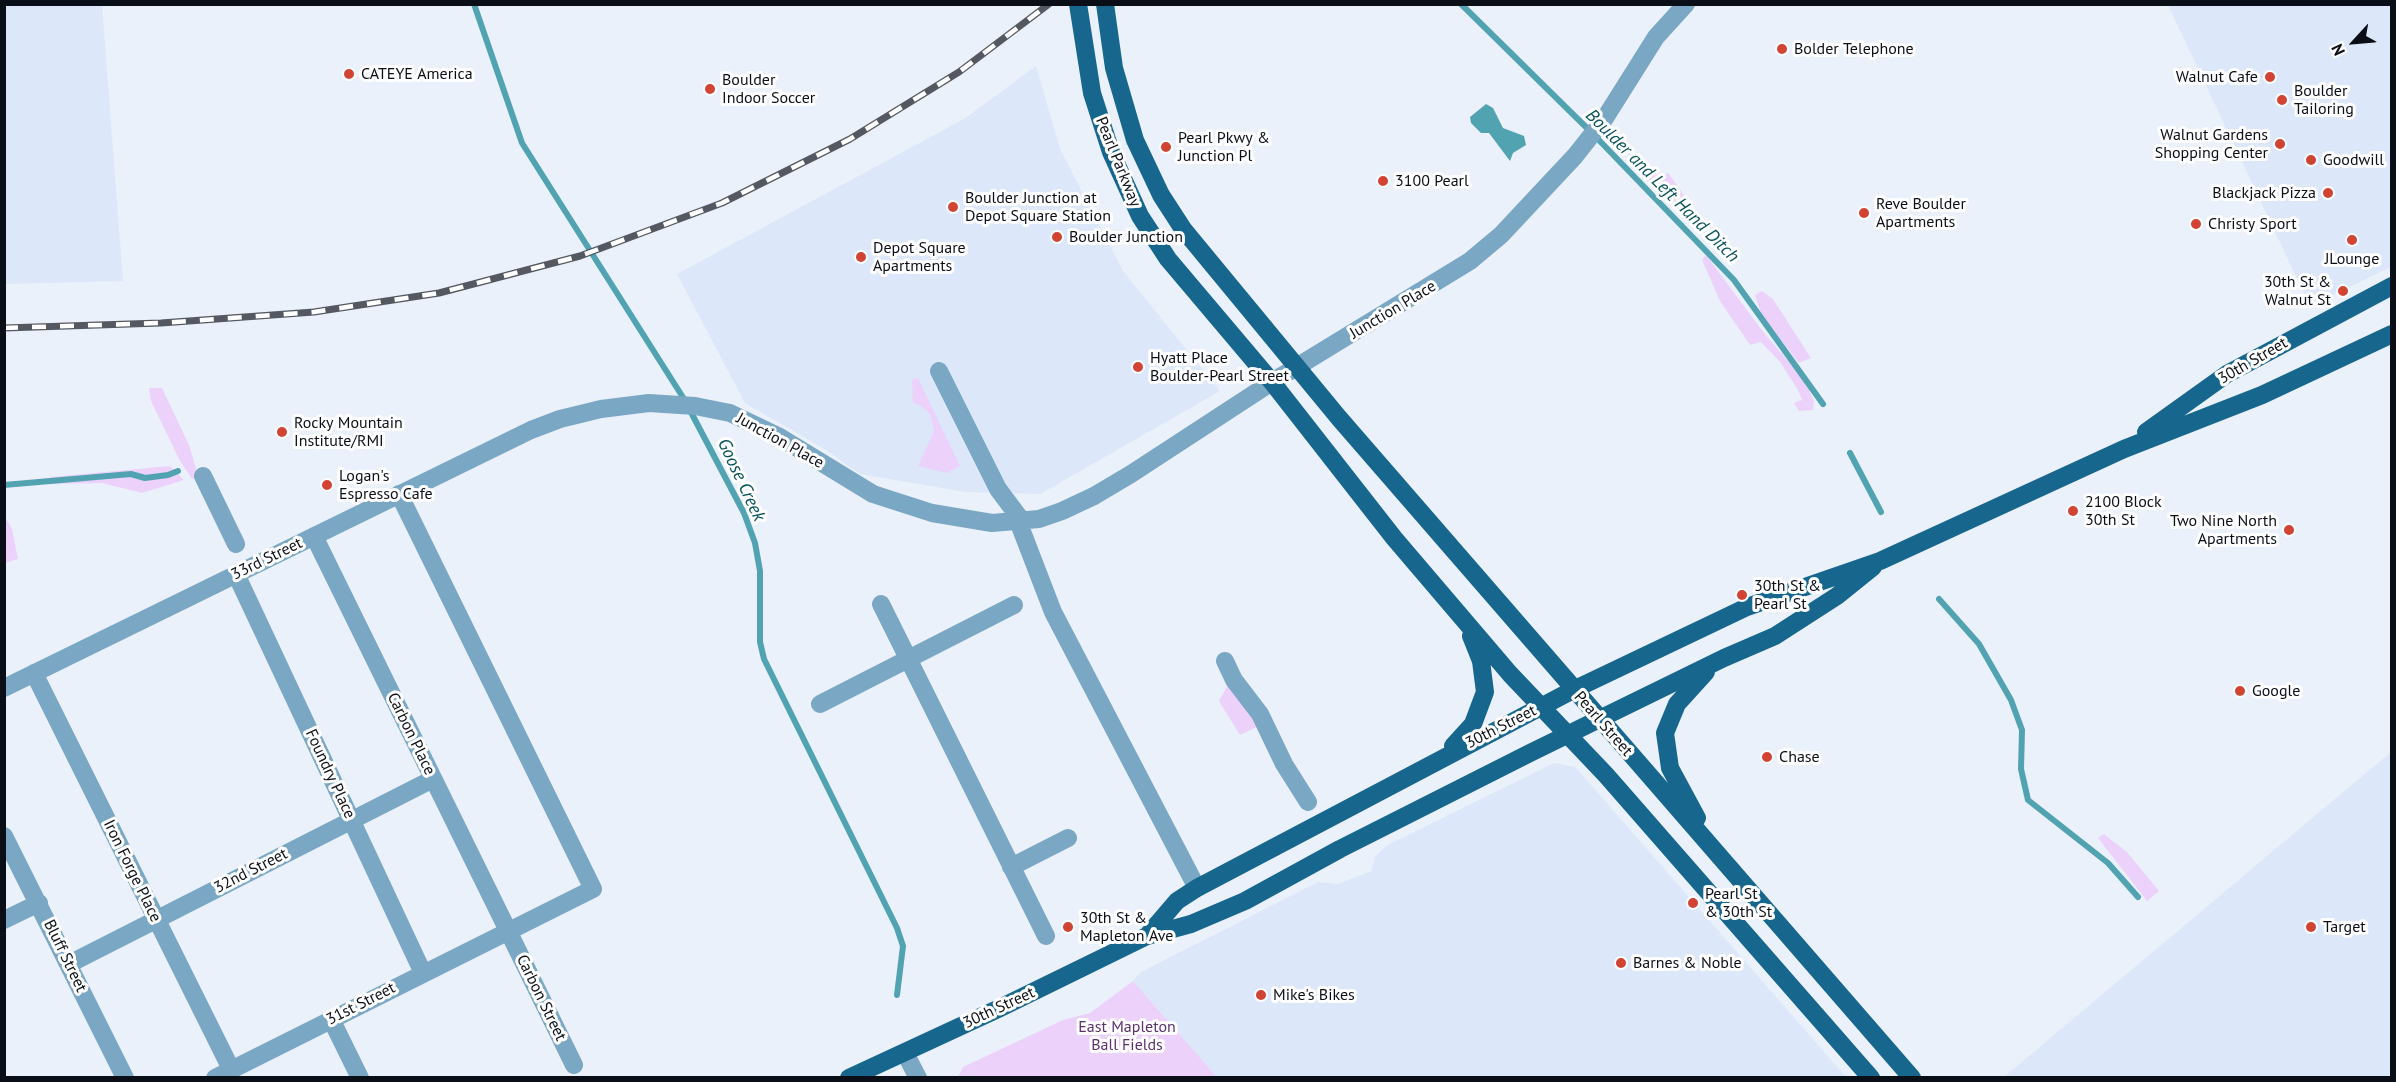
<!DOCTYPE html>
<style>
body{margin:0}
#map{position:relative;width:2396px;height:1082px;overflow:hidden;background:#ebf1fb;font-family:"PT Sans",sans-serif}
canvas{display:block}
.frame{position:absolute;inset:0;border:6px solid #0a0e16;pointer-events:none}
.north{position:absolute;left:2324px;top:12px;width:60px;height:60px;-webkit-text-stroke:4px #fff;paint-order:stroke;rotate:244deg;font-size:16px;font-weight:700;line-height:24px;text-align:center;color:#0a0e16}
.north::after{content:'';display:block;margin:auto;width:21px;height:27px;background:#0a0e16;clip-path:polygon(50% 0,100% 100%,50% 72%,0 100%)}
</style>
<div id="map">
<canvas width="2396" height="1082"></canvas>
<div class="frame"></div>
<div class="north">N</div>
</div>
<script>
const ctx = document.querySelector('canvas').getContext('2d');
ctx.lineJoin = 'round';
function fillPath(path, color) { ctx.fillStyle = color; ctx.fill(path, 'evenodd'); }
const poly = rows => new Path2D(rows.map(r => 'M' + r).join(''));
function trace(path, color, width, dash) { ctx.strokeStyle = color; ctx.lineWidth = width; ctx.lineCap = dash ? 'butt' : 'round'; ctx.setLineDash(dash || []); ctx.stroke(path); }
function label(font, color, halo, rows, align = 'center') {
  ctx.font = font + ' "PT Sans",sans-serif'; ctx.lineWidth = 6; ctx.setLineDash([]); ctx.textBaseline = 'middle'; ctx.strokeStyle = halo; ctx.fillStyle = color; for (const [text, x, y, turn = 0] of rows) {
    ctx.save(); ctx.translate(x, y); ctx.rotate((+turn || 0) * Math.PI / 180); ctx.textAlign = isNaN(turn) ? turn : align; if (halo) ctx.strokeText(text, 0, 0); ctx.fillText(text, 0, 0); ctx.restore();
  }
}
fillPath(poly([
 [4,5,102,5,123,281,5,284],
 [2168,5,2391,5,2391,267,2310,306],
 [1036,66,1060,149,1123,271,1220,391,1040,494,965,492,860,474,826,450,745,403,677,274,964,119],
 [2391,752,2391,1077,2004,1077],
 [1554,763,1575,767,1591,785,1846,1077,1217,1077,1133,981,1141,972,1318,882,1338,884,1371,871,1375,857,1386,846]
]), '#dce7f9');
fillPath(poly([
 [1630,153,1659,177,1668,173,1682,192,1692,220,1654,185,1628,155],
 [1706,255,1764,333,1804,379,1814,401,1813,410,1799,411,1794,403,1802,400,1798,390,1780,362,1761,342,1750,345,1720,301,1702,260],
 [1762,291,1773,299,1811,358,1799,363,1762,316,1755,295],
 [918,378,960,466,947,473,918,466,934,431,930,414,920,405,913,403,912,380],
 [149,388,162,388,189,445,198,475,192,479,180,461,151,401],
 [170,466,184,480,142,493,102,483,52,484,50,477],
 [4,515,12,529,18,559,5,563],
 [1229,683,1261,725,1240,735,1219,701],
 [2104,834,2127,852,2159,891,2147,901,2098,838],
 [1133,981,1217,1077,958,1077,963,1067,1063,1020,1090,1013]
]), '#ecd2fb');
fillPath(poly([
 [1486,104,1493,108,1503,128,1524,136,1526,145,1513,153,1510,161,1489,133,1481,133,1471,123,1470,117]
]), '#52a3b1');
trace(poly([
 [474,4,522,143,684,399,744,513,755,543,760,571,760,642,764,659,897,928,903,946,897,995],
 [1461,4,1594,135,1734,280,1823,404],
 [1850,453,1881,512],
 [4,485,131,474,145,478,168,475,178,471],
 [1939,599,1979,644,2011,700,2022,730,2021,769,2028,800,2108,863,2138,897]
]), '#52a3b1', 6);
trace(poly([
 [939,371,998,489,1022,521],
 [203,476,236,544],
 [1018,521,1053,612,1197,888],
 [314,536,574,1065],
 [236,574,423,973],
 [881,604,1046,936],
 [1225,661,1234,680,1260,714,1284,764,1308,802],
 [34,673,231,1069],
 [4,688,531,430,560,419,601,409,649,403,695,406,730,413,778,436,873,494,932,513,992,523,1039,519,1062,511,1094,496,1131,474,1272,382,1470,261,1501,235,1575,156,1605,118,1656,37,1686,4],
 [820,704,1014,605],
 [4,836,125,1078],
 [1011,867,1068,838],
 [4,920,39,903],
 [69,964,433,779],
 [331,1019,360,1078],
 [905,1053,918,1078],
 [215,1078,593,889,399,494]
]), '#7aa7c3', 18);
trace(poly([
 [1078,4,1092,93,1111,152,1140,216,1168,259,1272,382,1394,538,1510,674,1606,775,1871,1078],
 [1105,4,1114,68,1135,140,1161,195,1183,229,1339,418,1912,1078],
 [2146,432,2227,374,2392,286],
 [1453,746,1473,724,1485,692,1481,661,1471,636],
 [1697,818,1670,768,1665,733,1677,704,1706,672],
 [1147,936,1177,901,1197,888,1573,690,1747,607,1880,561,2124,449,2262,395,2392,334],
 [849,1078,1000,1008,1147,936,1191,924,1245,901,1340,849,1530,753,1724,658,1775,636,1837,596,1873,567]
]), '#16668e', 18);
const rail = poly([
 [4,328,161,323,314,312,439,293,580,256,722,203,850,139,959,72,1049,4]
]);
trace(rail, '#545861', 7);
trace(rail, '#fff', 4.5, [14]);
for (const [x, y, r, color] of [
 [1782,49,6,"#d14434"],
 [349,74,6,"#d14434"],
 [2270,77,6,"#d14434"],
 [710,89,6,"#d14434"],
 [2282,100,6,"#d14434"],
 [2280,144,6,"#d14434"],
 [1166,147,6,"#d14434"],
 [2311,160,6,"#d14434"],
 [1383,181,6,"#d14434"],
 [2328,193,6,"#d14434"],
 [953,207,6,"#d14434"],
 [1864,213,6,"#d14434"],
 [2196,224,6,"#d14434"],
 [1057,237,6,"#d14434"],
 [2352,240,6,"#d14434"],
 [861,257,6,"#d14434"],
 [2343,291,6,"#d14434"],
 [1138,367,6,"#d14434"],
 [282,432,6,"#d14434"],
 [327,485,6,"#d14434"],
 [2073,511,6,"#d14434"],
 [2289,530,6,"#d14434"],
 [1742,595,6,"#d14434"],
 [2240,691,6,"#d14434"],
 [1767,757,6,"#d14434"],
 [1693,903,6,"#d14434"],
 [1068,927,6,"#d14434"],
 [2311,927,6,"#d14434"],
 [1621,963,6,"#d14434"],
 [1261,995,6,"#d14434"]
]) { const dot = new Path2D(); dot.arc(x, y, r, 0, 2 * Math.PI); ctx.fillStyle = color; ctx.fill(dot); trace(dot, '#fff', 2); }
label('16px', '#0a0e16', '#fff', [
 ["Bolder Telephone",1794,49],
 ["CATEYE America",361,74],
 ["Walnut Cafe",2258,77,"right"],
 ["Boulder",722,80],
 ["Indoor Soccer",722,98],
 ["Boulder",2294,91],
 ["Tailoring",2294,109],
 ["Walnut Gardens",2268,135,"right"],
 ["Shopping Center",2268,153,"right"],
 ["Pearl Pkwy &",1178,138],
 ["Junction Pl",1178,156],
 ["Goodwill",2323,160],
 ["3100 Pearl",1395,181],
 ["Blackjack Pizza",2316,193,"right"],
 ["Boulder Junction at",965,198],
 ["Depot Square Station",965,216],
 ["Reve Boulder",1876,204],
 ["Apartments",1876,222],
 ["Christy Sport",2208,224],
 ["Boulder Junction",1069,237],
 ["Depot Square",873,248],
 ["Apartments",873,266],
 ["JLounge",2352,259,"center"],
 ["30th St &",2331,282,"right"],
 ["Walnut St",2331,300,"right"],
 ["Hyatt Place",1150,358],
 ["Boulder-Pearl Street",1150,376],
 ["Rocky Mountain",294,423],
 ["Institute/RMI",294,441],
 ["Logan's",339,476],
 ["Espresso Cafe",339,494],
 ["2100 Block",2085,502],
 ["30th St",2085,520],
 ["Two Nine North",2277,521,"right"],
 ["Apartments",2277,539,"right"],
 ["30th St &",1754,586],
 ["Pearl St",1754,604],
 ["Google",2252,691],
 ["Chase",1779,757],
 ["Pearl St",1705,894],
 ["& 30th St",1705,912],
 ["30th St &",1080,918],
 ["Mapleton Ave",1080,936],
 ["Target",2323,927],
 ["Barnes & Noble",1633,963],
 ["Mike's Bikes",1273,995]
], 'left');
label('16px', '#0a0e16', '#fff', [
 ["Pearl Parkway",1118,162,68],
 ["Junction Place",1393,310,-31],
 ["30th Street",2253,361,-30],
 ["Junction Place",780,441,29],
 ["33rd Street",267,559,-26],
 ["Pearl Street",1603,724,49],
 ["30th Street",1501,727,-27],
 ["Carbon Place",411,734,64],
 ["Foundry Place",330,774,65],
 ["Iron Forge Place",132,871,64],
 ["32nd Street",251,871,-27],
 ["Bluff Street",65,956,64],
 ["Carbon Street",541,998,64],
 ["31st Street",361,1004,-27],
 ["30th Street",999,1008,-25]
]);
label('16px', '#5a306f', '#fff', [
 ["East Mapleton",1127,1027],
 ["Ball Fields",1127,1045]
]);
label('italic 18px', '#06515b', '#fff', [
 ["Boulder and Left Hand Ditch",1662,186,45],
 ["Goose Creek",741,480,65]
]);
</script>
